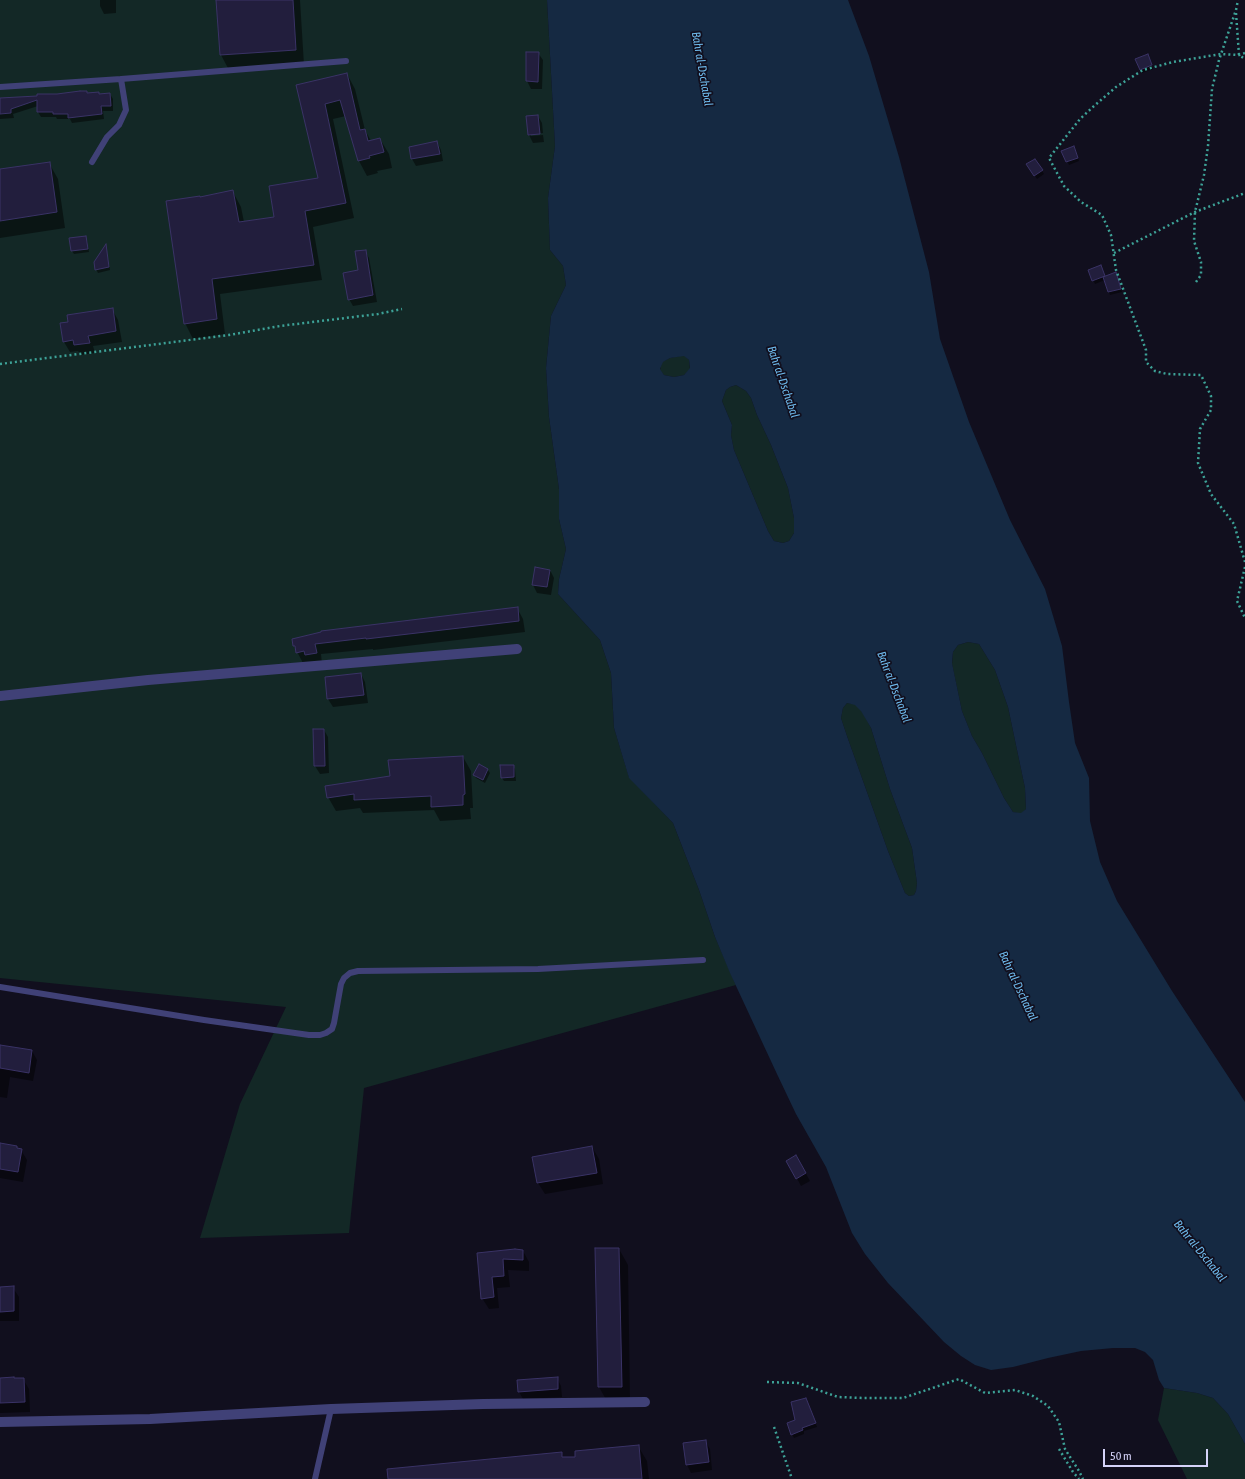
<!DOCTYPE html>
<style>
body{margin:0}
#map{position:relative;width:1245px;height:1479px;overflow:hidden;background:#110f1e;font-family:"Asap Condensed",sans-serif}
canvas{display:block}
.scale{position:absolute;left:1103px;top:1449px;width:105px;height:18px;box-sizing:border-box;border:2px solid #d5d3f9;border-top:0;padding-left:5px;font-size:12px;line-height:14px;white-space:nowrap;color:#d5d3f9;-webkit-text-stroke:3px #110f1e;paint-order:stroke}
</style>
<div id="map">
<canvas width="1245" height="1479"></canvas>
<div class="scale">50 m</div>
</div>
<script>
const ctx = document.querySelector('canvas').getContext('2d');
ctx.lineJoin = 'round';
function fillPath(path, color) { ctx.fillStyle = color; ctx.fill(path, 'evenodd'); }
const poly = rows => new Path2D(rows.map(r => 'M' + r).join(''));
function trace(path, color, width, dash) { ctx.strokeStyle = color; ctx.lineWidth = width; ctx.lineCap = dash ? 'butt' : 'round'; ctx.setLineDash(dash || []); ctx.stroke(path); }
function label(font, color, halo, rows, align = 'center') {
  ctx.font = font + ' "Asap Condensed",sans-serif'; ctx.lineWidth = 3.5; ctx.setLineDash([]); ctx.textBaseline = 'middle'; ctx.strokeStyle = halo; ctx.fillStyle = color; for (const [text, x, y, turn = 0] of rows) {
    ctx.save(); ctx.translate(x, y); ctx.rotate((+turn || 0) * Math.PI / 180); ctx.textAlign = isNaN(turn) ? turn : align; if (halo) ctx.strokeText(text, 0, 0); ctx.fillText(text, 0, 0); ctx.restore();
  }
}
fillPath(poly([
 [0,0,547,0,555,146,548,198,550,250,563,266,566,285,551,316,546,368,549,417,559,489,559,519,566,549,559,579,558,594,600,640,611,673,614,728,629,777,673,823,699,890,715,937,736,985,364,1088,349,1233,200,1238,240,1104,286,1007,0,978],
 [684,355,689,360,690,369,684,375,674,377,664,375,660,370,662,362,670,358],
 [736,385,746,391,751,398,757,415,771,445,788,488,794,518,794,533,789,541,783,543,774,541,768,531,734,450,731,435,732,425,722,401,726,390,730,387],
 [968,642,979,644,995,670,1008,707,1025,788,1026,809,1021,814,1013,812,1004,798,982,753,972,736,962,711,952,664,953,652,958,645],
 [847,703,855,704,862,711,871,728,890,789,912,848,917,883,916,891,914,895,909,896,905,893,888,851,847,736,841,718,843,708],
 [1164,1388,1197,1393,1213,1398,1228,1414,1245,1444,1245,1479,1187,1479,1158,1420]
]), '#132826');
fillPath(poly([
 [547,0,848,0,869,56,899,157,929,272,940,339,969,422,1010,520,1045,589,1062,646,1069,702,1075,743,1089,778,1090,821,1100,862,1117,901,1172,991,1245,1102,1245,1444,1228,1414,1213,1398,1197,1393,1164,1388,1159,1380,1153,1360,1145,1352,1135,1348,1113,1348,1081,1351,1048,1358,1013,1367,991,1370,975,1365,961,1356,944,1342,888,1283,865,1254,852,1233,826,1167,796,1114,777,1074,730,973,715,937,699,890,673,823,629,778,614,728,611,673,600,640,558,594,559,579,566,549,559,519,559,489,549,417,546,368,551,316,566,285,563,266,550,250,548,198,555,146],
 [684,356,689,360,690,368,684,375,674,377,664,375,660,369,663,362,670,358],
 [736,385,746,391,751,398,757,415,771,445,788,488,794,518,794,533,789,541,783,543,774,541,768,531,734,450,731,435,732,425,722,401,726,390,730,387],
 [968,642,979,644,995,670,1008,707,1025,788,1026,809,1021,813,1013,812,1004,798,982,753,972,736,962,711,952,663,953,652,958,645],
 [847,703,855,705,861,711,871,728,890,789,912,848,917,883,916,891,914,895,909,896,905,893,888,851,847,736,841,718,843,708]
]), '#152942');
fillPath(poly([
 [100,0,116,0,116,13,104,14,100,6],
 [217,0,300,0,304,65,229,70,221,55],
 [527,53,538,53,543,60,542,89,531,89,527,81],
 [1149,59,1153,69,1142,73,1140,70],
 [347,74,355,89,365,130,371,141,380,139,389,154,392,168,377,171,378,173,367,176,359,161,346,116,333,119,354,218,313,227,322,280,220,294,225,334,193,339,185,323,200,198,233,192,241,207,244,222,275,218,319,179,297,86],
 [87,92,88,94,98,93,100,95,110,94,113,99,113,111,103,111,104,119,72,123,70,119,57,119,56,117,41,117,38,112,38,106,13,114,14,118,0,119,0,99],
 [538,116,542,123,543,133,531,134,531,136,543,135,544,142,533,143,529,135],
 [437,142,441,150,443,161,416,166,412,159],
 [1063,151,1075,151,1079,161,1069,165],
 [1035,160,1044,174,1037,179,1028,165],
 [49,163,58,179,65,228,0,238,0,170],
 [85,237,87,240,89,252,74,254,72,251],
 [106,246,110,270,98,273,96,269],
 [365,251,369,258,377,302,353,306,349,299],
 [1103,270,1105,278,1116,273,1122,292,1110,295,1105,280,1095,284,1089,271],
 [112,309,118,320,122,342,93,346,95,353,81,355,78,351,70,352,64,342,63,336,69,322],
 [550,570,554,578,551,595,537,593,533,585],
 [517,608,523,619,525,632,373,650,373,649,321,654,322,664,303,663,294,646],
 [361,674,365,682,368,703,333,707,328,699,326,678],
 [314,730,324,730,328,737,329,773,320,774,315,766],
 [463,757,471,771,473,808,470,808,471,819,440,821,434,810,363,813,360,808,336,811,328,797,391,777],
 [513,766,515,769,516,781,504,781,502,778],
 [488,770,490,773,485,783,476,778,474,775],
 [0,1046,32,1051,37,1060,33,1081,10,1077,7,1098,0,1097],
 [0,1144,16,1147,18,1149,21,1150,27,1160,23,1182,0,1178],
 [592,1147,599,1159,603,1184,545,1194,538,1183],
 [796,1156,810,1181,801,1186,788,1161],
 [596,1249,619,1249,628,1265,630,1402,608,1403,599,1387],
 [523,1251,529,1262,529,1271,508,1270,510,1287,497,1288,499,1308,489,1309,482,1298,478,1254],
 [0,1288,13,1288,19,1297,19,1321,0,1321],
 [557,1378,561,1386,562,1397,523,1399,519,1392],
 [0,1379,23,1379,29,1389,30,1412,0,1413],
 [806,1399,817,1427,804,1431,804,1434,794,1438,792,1434],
 [705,1441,710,1449,712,1470,691,1473,687,1465,684,1444],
 [638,1446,647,1461,649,1479,389,1479,561,1453,564,1458,576,1458]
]), '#0007');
const building = poly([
 [216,0,293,0,296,50,220,55,216,0],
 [526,52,539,52,538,82,526,81,526,52],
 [1148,54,1152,65,1140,70,1135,59,1148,54],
 [347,73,360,130,365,129,368,141,380,138,384,152,369,156,370,158,358,161,340,100,325,104,346,203,305,211,314,265,212,279,217,319,184,324,166,201,200,196,200,197,233,190,239,222,274,217,269,186,318,178,296,85,347,73],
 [80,91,87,91,87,93,99,92,99,94,110,93,111,106,101,106,102,114,68,118,68,114,53,114,53,112,37,112,37,100,11,109,11,113,0,114,0,98,37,96,37,94,57,94,80,91],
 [538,115,540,134,528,135,526,116,538,115],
 [437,141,440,154,411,159,409,147,437,141],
 [1074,146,1078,158,1066,162,1061,151,1074,146],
 [1035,159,1043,170,1034,176,1026,164,1035,159],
 [50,162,57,212,0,221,0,169,50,162],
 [86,236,88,249,71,251,69,238,86,236],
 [106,244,109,267,95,270,94,262,106,244],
 [366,250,373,295,348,300,343,273,358,270,355,251,366,250],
 [1101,265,1105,276,1092,281,1088,270,1101,265],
 [1116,272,1121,289,1108,292,1103,277,1116,272],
 [113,308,116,331,88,336,90,343,74,345,73,340,63,342,60,323,68,322,67,315,113,308],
 [535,567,550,570,547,587,532,585,535,567],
 [518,607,519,621,366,639,366,638,315,644,317,653,305,655,304,651,296,653,295,646,293,646,292,639,321,632,321,631,518,607],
 [361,673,364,695,327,699,325,677,361,673],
 [313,729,324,729,325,766,314,766,313,729],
 [463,756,465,794,463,795,463,805,431,807,431,796,354,800,354,794,327,798,325,786,390,776,388,760,463,756],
 [479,764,488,769,483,780,473,775,479,764],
 [500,765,514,765,514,777,501,778,500,765],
 [0,1045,32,1050,29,1073,0,1068,0,1045],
 [0,1143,17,1146,17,1148,22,1149,18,1172,0,1169,0,1143],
 [592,1146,597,1173,537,1183,532,1157,592,1146],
 [796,1155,806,1173,796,1179,786,1161,796,1155],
 [595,1248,619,1248,622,1387,598,1387,595,1248],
 [515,1249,523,1250,523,1260,503,1259,504,1276,492,1277,494,1297,481,1299,477,1253,515,1249],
 [14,1286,14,1311,0,1312,0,1287,14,1286],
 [14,1377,14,1378,24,1378,25,1402,0,1403,0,1378,14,1377],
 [558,1377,558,1389,518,1392,517,1380,558,1377],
 [806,1398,816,1423,802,1428,803,1430,791,1435,787,1423,795,1420,791,1402,806,1398],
 [706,1440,709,1462,686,1465,683,1443,706,1440],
 [639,1445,642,1479,388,1479,387,1469,562,1452,562,1457,575,1457,575,1451,639,1445]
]);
fillPath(building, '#221e3d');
trace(building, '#3a3366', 1);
trace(poly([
 [1236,13,1239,55,1245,59],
 [1245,53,1239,55,1221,54,1173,62,1143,70,1116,87,1094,106,1080,119,1049,158,1064,186,1081,202,1102,215,1111,235,1116,270,1146,350,1146,362,1155,371,1167,374,1201,375,1211,396,1211,410,1200,429,1198,463,1211,494,1234,524,1245,562],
 [1114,253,1195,212,1245,193],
 [1196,282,1201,275,1201,262,1194,241,1195,212,1204,175,1208,146,1212,89,1219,60,1236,10,1238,0],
 [0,364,229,335,280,326,378,314,402,309],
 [1245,567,1237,601,1245,618],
 [767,1382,798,1383,838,1397,863,1398,903,1398,959,1379,985,1393,1015,1390,1033,1396,1048,1406,1059,1422,1065,1449,1079,1471,1083,1479],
 [774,1427,792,1479],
 [1059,1449,1073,1472,1079,1479]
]), '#3da297', 2.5, [2, 3]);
trace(poly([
 [0,87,121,79,346,61],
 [92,162,107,137,119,125,126,110,121,79],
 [0,987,204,1020,309,1035,320,1035,326,1033,332,1029,334,1023,341,984,344,978,350,973,358,971,538,969,703,960],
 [315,1479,331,1409]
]), '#404177', 6);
trace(poly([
 [0,696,148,680,517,649],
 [0,1422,150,1419,331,1409,483,1404,645,1402]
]), '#404177', 10);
label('italic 12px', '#6eb9eb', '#110f1e', [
 ["Bahr al-Dschabal",702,69,80],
 ["Bahr al-Dschabal",783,382,71],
 ["Bahr al-Dschabal",894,687,69],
 ["Bahr al-Dschabal",1018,986,65],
 ["Bahr al-Dschabal",1200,1251,51]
]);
</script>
